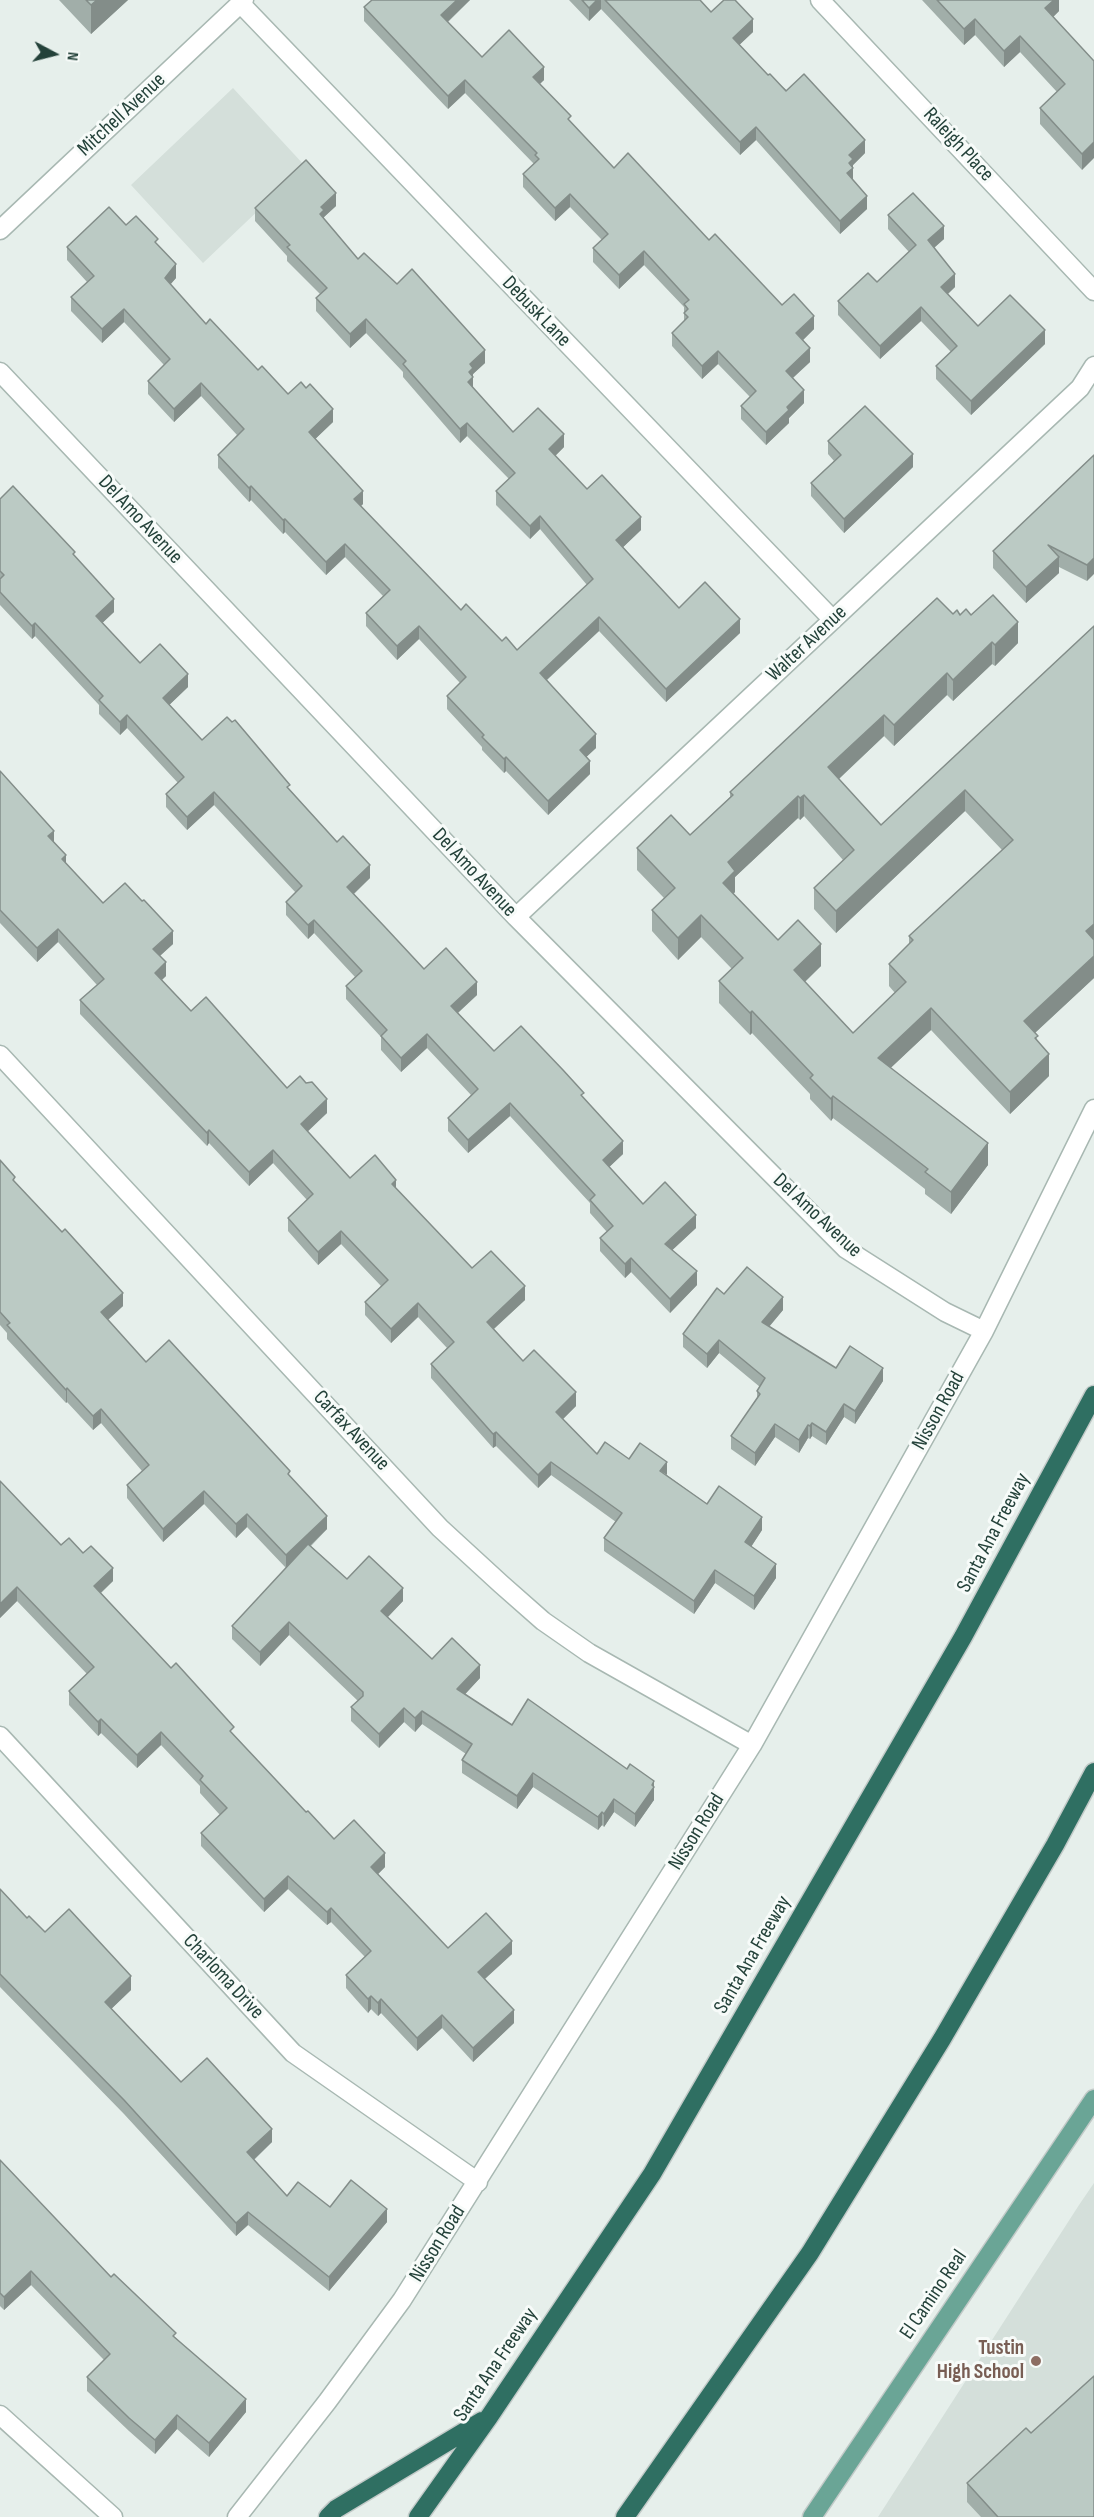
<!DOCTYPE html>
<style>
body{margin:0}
#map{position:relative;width:1094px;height:2517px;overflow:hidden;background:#e6efeb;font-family:"Sofia Sans Condensed",sans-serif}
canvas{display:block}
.north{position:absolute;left:24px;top:24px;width:60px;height:60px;-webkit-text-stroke:4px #f7fbf9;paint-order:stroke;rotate:97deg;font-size:16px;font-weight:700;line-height:24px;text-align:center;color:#24423a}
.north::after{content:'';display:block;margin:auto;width:21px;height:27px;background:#24423a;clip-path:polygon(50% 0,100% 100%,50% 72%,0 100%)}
</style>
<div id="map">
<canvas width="1094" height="2517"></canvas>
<div class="north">N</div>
</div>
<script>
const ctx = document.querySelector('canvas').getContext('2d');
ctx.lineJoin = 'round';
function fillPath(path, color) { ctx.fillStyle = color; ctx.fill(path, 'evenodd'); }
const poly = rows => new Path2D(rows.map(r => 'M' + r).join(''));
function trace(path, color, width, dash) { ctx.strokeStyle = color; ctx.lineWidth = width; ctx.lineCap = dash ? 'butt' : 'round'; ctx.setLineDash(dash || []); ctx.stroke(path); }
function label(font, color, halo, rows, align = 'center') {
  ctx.font = font + ' "Sofia Sans Condensed",sans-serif'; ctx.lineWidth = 6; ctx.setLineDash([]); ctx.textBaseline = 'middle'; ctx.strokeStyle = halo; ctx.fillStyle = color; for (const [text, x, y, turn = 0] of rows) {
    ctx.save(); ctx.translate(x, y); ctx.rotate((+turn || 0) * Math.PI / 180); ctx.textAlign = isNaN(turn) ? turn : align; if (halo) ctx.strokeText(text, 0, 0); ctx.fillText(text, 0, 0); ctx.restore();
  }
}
fillPath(poly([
 [233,88,305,166,203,263,131,185],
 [1094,2183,1094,2517,878,2517,1079,2205]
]), '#d4dfda');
const minor = poly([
 [820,0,1094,291],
 [240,3,833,620],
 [0,230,244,0],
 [0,372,516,917,846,1249,945,1312,984,1331],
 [516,917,1080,388,1094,366],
 [0,1055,440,1528,501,1584,543,1621,589,1653,752,1745],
 [0,1736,293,2053,478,2182],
 [0,2415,113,2517],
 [237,2517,327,2402,402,2300,752,1745,984,1331,1094,1109]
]);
const major = poly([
 [812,2517,1094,2099]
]);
const highway = poly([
 [328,2517,336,2509,482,2421],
 [418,2517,489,2417,652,2174,963,1637,1094,1395],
 [625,2517,810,2253,942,2039,1055,1845,1094,1772]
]);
trace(minor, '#a8b8b2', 21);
trace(major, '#c2cac8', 21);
trace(highway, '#c2cac8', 21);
trace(minor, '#fff', 18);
trace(major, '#6aa596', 18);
trace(highway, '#2f6f62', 18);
fillPath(poly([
 [59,0,128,0,91,34],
 [470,0,448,22,482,57,544,80,540,84,571,122,614,168,709,240,782,305,814,329,803,340,810,362,793,378,804,403,789,418,789,423,766,445,741,419,741,406,750,397,718,364,702,379,672,346,672,333,684,321,684,307,644,265,619,289,593,262,593,248,602,240,570,207,555,221,523,187,523,174,534,164,465,93,448,109,364,21,364,7],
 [569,0,700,0,711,12,753,32,739,45,768,75,865,153,853,165,853,180,867,209,840,234,756,140,740,155,601,9,589,21],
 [922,0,1059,0,1059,11,1053,17,1094,61,1082,170,1040,124,1040,108,1057,92,1020,52,1004,67,975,35,964,45],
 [336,206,324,217,324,219,358,259,397,284,485,363,473,374,473,388,513,432,564,447,555,456,587,489,641,530,623,547,679,608,740,633,666,702,599,631,547,680,596,748,586,757,590,774,548,815,506,771,504,773,482,750,482,747,447,709,447,696,460,683,419,639,397,660,366,626,366,613,383,596,345,557,326,575,285,532,283,534,251,500,249,502,218,468,218,455,237,435,201,396,174,422,148,394,148,381,164,365,124,322,102,343,71,311,71,297,87,282,67,260,67,247,158,245,176,278,170,284,206,324,258,370,288,394,333,422,315,439,363,504,361,506,461,610,502,641,517,650,587,585,540,529,530,539,496,505,496,491,509,479,467,436,460,443,403,377,403,372,366,333,350,348,316,311,316,298,320,294,287,261,287,256,255,221,255,208],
 [888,215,944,239,934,248,955,287,948,294,978,326,1045,344,971,415,936,379,936,366,951,352,921,321,880,359,838,315,838,301,877,282,909,252,888,229],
 [828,441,913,467,844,533,811,496,811,483,834,461,828,454],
 [1094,455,1087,581,1059,567,1059,573,1026,603,993,568,993,551],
 [0,499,75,557,114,612,102,623,140,663,188,687,169,705,202,740,290,790,370,878,354,894,424,969,477,995,458,1013,494,1051,584,1098,623,1154,609,1167,643,1204,696,1228,672,1250,697,1285,670,1313,631,1272,625,1278,600,1251,600,1238,607,1232,590,1213,590,1203,510,1116,468,1153,448,1131,448,1118,471,1095,427,1048,401,1072,381,1050,381,1037,346,999,346,986,355,977,314,933,308,939,286,915,286,902,296,893,214,805,187,830,166,807,166,794,178,783,127,728,120,735,99,714,99,705,35,636,32,639,0,605],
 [953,614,971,615,1018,643,995,666,992,664,953,701,947,695,894,746,884,736,839,779,881,825,1094,626,1094,978,1035,1033,1049,1076,1010,1114,931,1030,890,1068,988,1165,951,1214,925,1194,925,1189,833,1118,831,1121,810,1099,810,1094,752,1033,750,1035,719,1003,719,981,732,969,701,937,678,960,652,931,652,910,664,898,637,870,637,848,690,835,730,797,730,792],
 [965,811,1002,850,909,936,909,944,889,964,889,986,895,993,853,1033,805,982,821,966,778,940,733,894,735,892,735,877,798,818,800,820,804,816,843,860,814,888,814,909,836,933],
 [0,771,54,842,66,864,103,903,173,944,160,956,166,976,162,980,191,1011,287,1088,327,1113,307,1131,350,1178,396,1188,472,1268,525,1300,494,1329,523,1361,576,1406,563,1419,597,1454,629,1459,667,1475,707,1504,762,1530,751,1547,776,1578,754,1610,715,1583,694,1614,604,1551,604,1538,616,1522,551,1475,538,1488,496,1446,493,1448,431,1378,431,1364,447,1348,418,1317,391,1343,365,1315,365,1302,381,1286,341,1244,318,1265,288,1231,288,1218,307,1200,273,1163,249,1186,209,1143,207,1146,80,1014,80,1000,97,985,58,942,37,962,0,923],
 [0,1160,15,1182,123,1306,108,1320,146,1362,290,1477,327,1529,311,1546,347,1579,403,1601,388,1617,432,1659,480,1678,465,1694,512,1725,627,1769,654,1781,654,1800,635,1827,614,1812,604,1827,602,1825,598,1830,533,1787,517,1809,462,1773,462,1760,466,1754,422,1724,415,1732,404,1722,379,1748,351,1721,351,1707,358,1701,289,1635,260,1666,232,1639,232,1626,286,1568,247,1527,236,1538,204,1504,163,1542,127,1498,127,1485,142,1471,101,1423,93,1430,67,1402,66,1403,7,1339,7,1333,0,1325],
 [724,1294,783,1310,769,1327,836,1368,883,1381,855,1424,844,1417,826,1445,812,1436,810,1439,808,1438,799,1453,775,1437,755,1466,731,1449,731,1436,757,1399,757,1391,760,1387,719,1353,707,1368,683,1347,683,1334],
 [0,1481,61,1545,83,1553,113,1581,101,1593,306,1812,334,1839,385,1867,378,1874,448,1948,512,1954,485,1979,514,2023,473,2062,442,2028,417,2051,381,2013,378,2016,371,2009,368,2013,346,1988,346,1975,365,1957,331,1922,327,1925,288,1889,264,1912,201,1846,201,1833,220,1815,200,1793,200,1786,161,1745,137,1768,101,1733,98,1736,69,1705,69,1691,87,1674,17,1601,0,1618],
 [0,1889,27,1918,45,1932,131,1990,111,2009,181,2082,272,2142,254,2160,287,2196,387,2222,329,2291,248,2225,236,2236,124,2114,0,1987],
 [0,2160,111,2277,176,2338,246,2412,209,2457,177,2429,155,2454,129,2431,87,2391,87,2377,104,2360,31,2285,4,2310,0,2306],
 [1031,2433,1094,2517,981,2517,967,2502,967,2483]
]), '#a1aea9');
fillPath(poly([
 [97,0,128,0,91,34,91,5],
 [457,0,470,0,441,28,441,15],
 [597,0,601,0,601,9,589,21,589,8],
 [1054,0,1059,0,1059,11,1045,25,1045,8],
 [753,19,753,32,733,51,733,38],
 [975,19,975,35,964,45,964,29],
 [1020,36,1020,52,1004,67,1004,51],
 [544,67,544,80,533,90,533,77],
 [465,80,465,93,448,109,448,96],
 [756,127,756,140,740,155,740,142],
 [865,140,865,153,853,165,853,181,847,173,849,155],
 [1094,142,1094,158,1082,170,1082,154],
 [336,193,336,206,324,217,324,224,320,228,321,207],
 [570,194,570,207,555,221,555,208],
 [867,196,867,209,840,234,840,221],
 [944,226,944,239,928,253,928,240],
 [644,251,644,265,619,289,619,275],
 [176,264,176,278,165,291,165,278],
 [955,274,955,287,941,300,941,287],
 [921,307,921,321,880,359,880,346],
 [124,309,124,322,102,343,102,329],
 [814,316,814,329,796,347,796,333],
 [366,319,366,333,350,348,350,334],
 [1045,330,1045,344,971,415,971,401],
 [810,348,810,362,786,384,786,371],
 [485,350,485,363,473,374,473,390,468,382,470,364],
 [718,351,718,364,702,379,702,366],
 [201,383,201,396,174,422,174,409],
 [804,390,804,403,789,418,789,423,766,445,766,432,787,407],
 [333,409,333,422,309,445,309,432],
 [467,423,467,436,460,443,460,429],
 [564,434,564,447,549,462,549,449],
 [913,454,913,467,844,533,844,519],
 [251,486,251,500,249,502,249,488],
 [363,491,363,504,354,512,354,499],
 [540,516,540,529,530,539,530,526],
 [641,517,641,530,616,554,616,540],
 [285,519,285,532,283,534,283,520],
 [345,544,345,557,326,575,326,562],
 [1059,557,1059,573,1026,603,1026,587],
 [1094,558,1094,574,1087,581,1087,565],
 [114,599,114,612,96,629,96,616],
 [599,617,599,631,540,686,540,673],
 [740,619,740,633,666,702,666,689],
 [1018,622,1018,643,995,666,995,645],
 [35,623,35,636,32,639,32,626],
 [419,626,419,639,397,660,397,646],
 [992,642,992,664,953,701,953,680],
 [947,673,947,695,894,746,894,725],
 [188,674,188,687,163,711,163,698],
 [127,715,127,728,120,735,120,722],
 [884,715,884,736,828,789,828,767],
 [596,734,596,748,580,763,580,750],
 [506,757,506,771,504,773,504,759],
 [590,761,590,774,548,815,548,801],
 [965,790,965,811,836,933,836,911],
 [214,792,214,805,187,830,187,817],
 [804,795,804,816,800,820,800,798],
 [798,796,798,818,735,877,735,892,723,905,723,883,728,862],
 [54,831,54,844,48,836],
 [66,855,66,868,62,859],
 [370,865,370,878,347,900,347,887],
 [701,915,701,937,678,960,678,938],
 [314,920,314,933,308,939,308,925],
 [1094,924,1094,945,1086,931],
 [58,929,58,942,37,962,37,948],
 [173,931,173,944,153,962,153,949],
 [821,944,821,966,794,992,794,970],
 [1094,956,1094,978,1024,1043,1024,1021],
 [166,962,166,976,155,986,155,973],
 [477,982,477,995,451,1019,451,1006],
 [931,1008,931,1030,878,1080,878,1058],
 [752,1011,752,1033,750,1035,750,1013],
 [427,1034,427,1048,401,1072,401,1058],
 [1049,1054,1049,1076,1010,1114,1010,1092],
 [833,1096,833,1118,831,1121,831,1099],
 [327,1099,327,1113,301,1138,301,1124],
 [510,1103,510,1116,468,1153,468,1140],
 [209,1130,209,1143,207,1146,207,1133],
 [623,1141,623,1154,603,1173,603,1160],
 [988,1143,988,1165,951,1214,951,1192],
 [273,1150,273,1163,249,1186,249,1172],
 [396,1180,396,1193,392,1184],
 [696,1215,696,1228,665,1257,665,1244],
 [341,1231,341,1244,318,1265,318,1252],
 [631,1258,631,1272,625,1278,625,1264],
 [697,1271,697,1285,670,1313,670,1299],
 [525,1286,525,1300,487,1335,487,1322],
 [123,1293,123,1306,101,1326,101,1312],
 [783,1297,783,1310,762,1335,762,1322],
 [418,1303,418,1317,391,1343,391,1329],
 [719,1340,719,1353,707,1368,707,1354],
 [883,1368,883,1381,855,1424,855,1411],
 [67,1388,67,1402,66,1403,66,1390],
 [576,1392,576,1406,556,1426,556,1412],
 [844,1404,844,1417,826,1445,826,1432],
 [101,1409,101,1423,93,1430,93,1416],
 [812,1423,812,1436,810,1439,810,1426],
 [775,1424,775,1437,755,1466,755,1453],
 [808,1425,808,1438,799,1453,799,1440],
 [496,1432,496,1446,493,1448,493,1434],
 [551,1462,551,1475,538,1488,538,1475],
 [667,1462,667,1475,660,1471],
 [204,1491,204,1504,163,1542,163,1529],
 [247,1514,247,1527,236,1538,236,1524],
 [327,1516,327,1529,286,1569,286,1555],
 [762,1517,762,1530,745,1556,745,1542],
 [776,1564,776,1578,754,1610,754,1596],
 [113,1568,113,1581,94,1599,94,1586],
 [715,1570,715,1583,694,1614,694,1601],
 [17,1587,17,1601,0,1618,0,1604],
 [403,1588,403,1601,381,1624,381,1611],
 [289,1622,289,1635,260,1666,260,1652],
 [480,1665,480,1678,457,1703,457,1689],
 [404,1708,404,1722,379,1748,379,1734],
 [422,1711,422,1724,415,1732,415,1718],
 [101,1719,101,1733,98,1736,98,1722],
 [161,1732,161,1745,137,1768,137,1755],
 [533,1773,533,1787,517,1809,517,1796],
 [654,1781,654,1800,635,1827,635,1814],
 [614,1799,614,1812,604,1827,604,1814],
 [602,1812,602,1825,598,1830,598,1817],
 [385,1853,385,1867,371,1881,371,1867],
 [288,1876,288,1889,264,1912,264,1899],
 [331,1908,331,1922,327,1925,327,1912],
 [512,1941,512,1954,478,1985,478,1972],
 [131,1976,131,1990,105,2015,105,2002],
 [371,1996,371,2009,368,2013,368,1999],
 [381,1999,381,2013,378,2016,378,2003],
 [514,2010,514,2023,473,2062,473,2048],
 [442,2015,442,2028,417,2051,417,2038],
 [272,2129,272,2142,247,2166,247,2152],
 [387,2209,387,2222,329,2291,329,2277],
 [248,2212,248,2225,236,2236,236,2223],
 [31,2271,31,2285,4,2310,4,2297],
 [246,2399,246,2412,209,2457,209,2443],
 [177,2415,177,2429,155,2454,155,2440]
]), '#838d89');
const building = poly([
 [86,0,97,0,91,5,86,0],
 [372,0,457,0,441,15,482,57,509,30,544,67,533,77,571,116,568,119,614,168,628,153,709,240,715,234,782,305,794,294,814,316,796,333,810,348,786,371,804,390,787,407,789,410,766,432,741,406,756,391,718,351,702,366,672,333,688,317,684,313,688,309,684,304,689,300,644,251,619,275,593,248,608,234,570,194,555,208,523,174,539,159,535,155,537,153,465,80,448,96,364,7,372,0],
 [582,0,597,0,589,8,582,0],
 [605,0,700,0,711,12,724,0,735,0,753,19,733,38,768,75,770,74,786,91,804,74,865,140,849,155,853,159,849,163,853,168,847,173,867,196,840,221,756,127,740,142,605,0],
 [937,0,1054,0,1045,8,1094,61,1094,142,1082,154,1040,108,1065,84,1020,36,1004,51,975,19,964,29,937,0],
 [306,160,336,193,321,207,324,210,320,214,358,259,364,253,397,284,412,269,485,350,470,364,473,368,469,372,473,377,468,382,513,432,538,408,564,434,549,449,587,489,602,475,641,517,616,540,679,608,705,582,740,619,666,689,599,617,540,673,596,734,580,750,590,761,548,801,506,757,504,759,482,737,484,735,447,696,466,677,419,626,397,646,366,613,390,590,345,544,326,562,285,519,283,520,251,486,249,488,218,455,244,429,201,383,174,409,148,381,170,359,124,309,102,329,71,297,94,276,67,247,109,207,126,225,136,216,158,239,155,242,176,264,165,278,206,324,210,319,258,370,262,366,288,394,301,382,306,388,310,384,333,409,309,432,363,491,354,499,461,610,466,604,502,641,506,637,517,650,593,579,540,516,530,526,496,491,515,473,467,423,460,429,403,364,406,361,366,319,350,334,316,298,327,288,287,247,290,245,255,208,306,160],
 [913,193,944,226,928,240,955,274,941,287,978,326,1010,295,1045,330,971,401,936,366,957,346,921,307,880,346,838,301,868,273,877,282,916,245,888,215,913,193],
 [865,406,913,454,844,519,811,483,841,455,828,441,865,406],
 [1094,455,1094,558,1087,565,1048,545,1059,557,1026,587,993,551,1094,455],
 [13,486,75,552,73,554,114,599,96,616,140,663,160,644,188,674,163,698,202,740,227,717,232,722,235,720,290,785,287,787,337,842,343,836,370,865,347,887,384,926,424,969,446,948,477,982,451,1006,494,1051,521,1026,563,1070,584,1093,581,1095,623,1141,603,1160,643,1204,665,1182,696,1215,665,1244,697,1271,670,1299,631,1258,625,1264,600,1238,613,1226,590,1200,595,1195,510,1103,468,1140,448,1118,478,1089,427,1034,401,1058,381,1036,387,1030,346,986,362,971,314,920,308,925,286,902,302,886,214,792,187,817,166,794,184,777,127,715,120,722,99,700,103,696,35,623,32,626,0,592,0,579,4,575,0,571,0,499,13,486],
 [993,595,1018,622,995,645,992,642,953,680,947,673,894,725,884,715,828,767,881,825,1094,626,1094,924,1086,931,1094,940,1094,956,1024,1021,1038,1036,1035,1038,1049,1054,1010,1092,931,1008,878,1058,988,1143,951,1192,925,1172,928,1169,833,1096,831,1099,810,1078,813,1075,752,1011,750,1013,719,981,743,958,701,915,678,938,652,910,675,888,637,848,671,815,690,835,733,795,730,792,937,598,953,614,957,610,960,615,966,609,971,615,993,595],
 [965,790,1013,840,909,936,913,940,889,964,906,982,853,1033,794,970,821,944,798,920,778,940,723,883,735,871,728,862,798,796,800,798,804,795,854,850,814,888,836,911,965,790],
 [0,771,54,831,48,836,66,855,62,859,103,903,125,883,142,901,144,900,173,931,153,949,166,962,155,973,191,1011,206,997,287,1088,300,1076,306,1083,312,1082,327,1099,301,1124,350,1178,375,1155,396,1180,392,1184,472,1268,491,1251,525,1286,487,1322,523,1361,534,1350,576,1392,556,1412,597,1454,605,1442,629,1459,640,1443,667,1462,660,1471,707,1504,719,1486,762,1517,745,1542,776,1564,754,1596,715,1570,694,1601,604,1538,622,1513,551,1462,538,1475,496,1432,493,1434,431,1364,454,1342,418,1303,391,1329,365,1302,388,1280,341,1231,318,1252,288,1218,313,1194,273,1150,249,1172,209,1130,207,1133,80,1000,104,979,58,929,37,948,0,910,0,771],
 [0,1160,15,1177,13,1180,62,1232,65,1229,123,1293,101,1312,146,1362,169,1340,290,1471,288,1474,327,1516,286,1555,247,1514,236,1524,204,1491,163,1529,127,1485,149,1465,101,1409,93,1416,67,1388,66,1390,7,1325,10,1323,0,1312,0,1160],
 [747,1267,783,1297,762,1322,836,1368,850,1346,883,1368,855,1411,844,1404,826,1432,812,1423,810,1426,808,1425,799,1440,775,1424,755,1453,731,1436,760,1394,757,1391,765,1378,719,1340,707,1354,683,1334,717,1288,724,1294,747,1267],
 [0,1481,61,1545,69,1538,83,1553,91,1546,113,1568,94,1586,171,1668,176,1663,234,1727,230,1731,306,1812,308,1811,334,1839,354,1820,385,1853,371,1867,448,1948,486,1913,512,1941,478,1972,514,2010,473,2048,442,2015,417,2038,381,1999,378,2003,371,1996,368,1999,346,1975,371,1951,331,1908,327,1912,288,1876,264,1899,201,1833,227,1808,200,1780,203,1776,161,1732,137,1755,101,1719,98,1722,69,1691,94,1667,17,1587,0,1604,0,1481],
 [308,1544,347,1579,369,1556,403,1588,381,1611,432,1659,452,1638,480,1665,457,1689,512,1725,528,1699,627,1769,630,1764,654,1781,652,1785,654,1787,635,1814,614,1799,604,1814,602,1812,598,1817,533,1773,517,1796,462,1760,472,1744,422,1711,415,1718,404,1708,379,1734,351,1707,363,1696,363,1692,289,1622,260,1652,232,1626,308,1544],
 [0,1889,27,1918,29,1916,45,1932,69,1909,131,1976,105,2002,181,2082,207,2058,272,2129,247,2152,287,2196,298,2182,330,2207,351,2180,387,2209,329,2277,248,2212,236,2223,124,2100,0,1974,0,1889],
 [0,2160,111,2277,114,2274,176,2333,173,2336,246,2399,209,2443,177,2415,155,2440,129,2418,87,2377,110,2354,31,2271,4,2297,0,2293,0,2160],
 [1094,2376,1094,2517,998,2517,967,2483,1026,2428,1031,2433,1094,2376]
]);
fillPath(building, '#bbcac4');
trace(building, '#838d89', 1.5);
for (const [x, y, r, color] of [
 [1036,2361,6,"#8d6e63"]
]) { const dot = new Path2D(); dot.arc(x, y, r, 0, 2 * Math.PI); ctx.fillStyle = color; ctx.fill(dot); trace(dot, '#f7fbf9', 2); }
label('21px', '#24423a', '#f7fbf9', [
 ["Mitchell Avenue",122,115,-43],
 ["Raleigh Place",958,145,47],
 ["Debusk Lane",536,312,46],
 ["Del Amo Avenue",140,520,47],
 ["Walter Avenue",807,644,-43],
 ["Del Amo Avenue",474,873,47],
 ["Del Amo Avenue",817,1216,43],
 ["Nisson Road",939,1411,-61],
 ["Carfax Avenue",351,1431,47],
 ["Santa Ana Freeway",994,1533,-62],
 ["Nisson Road",697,1832,-58],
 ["Santa Ana Freeway",753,1955,-60],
 ["Charloma Drive",223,1977,47],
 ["Nisson Road",438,2244,-58],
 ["El Camino Real",934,2295,-56],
 ["Santa Ana Freeway",496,2365,-56]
]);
label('bold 21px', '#785e54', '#f7fbf9', [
 ["Tustin",1024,2349],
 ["High School",1024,2373]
], 'right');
</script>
